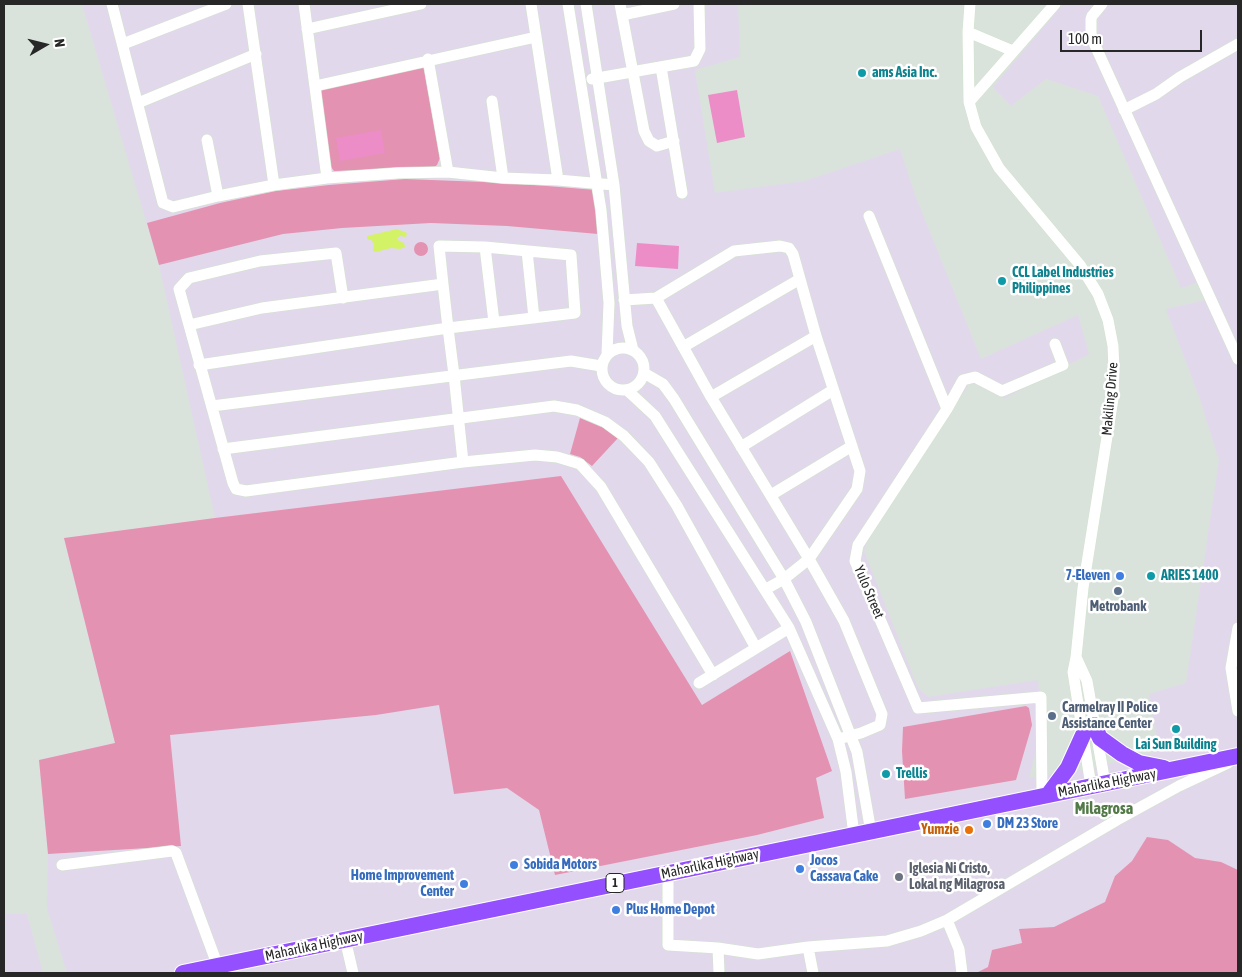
<!DOCTYPE html>
<style>
body{margin:0}
#map{position:relative;width:1242px;height:977px;overflow:hidden;background:#e2d8eb;font-family:"Asap Condensed",sans-serif}
canvas{display:block}
.frame{position:absolute;inset:0;border:5px solid #272727;pointer-events:none}
.north{position:absolute;left:20px;top:20px;width:50px;height:50px;-webkit-text-stroke:4px #fff;paint-order:stroke;rotate:82deg;font-size:14px;font-weight:700;line-height:20px;text-align:center;color:#272727}
.north::after{content:'';display:block;margin:auto;width:18px;height:22px;background:#272727;clip-path:polygon(50% 0,100% 100%,50% 72%,0 100%)}
.scale{position:absolute;left:1060px;top:30px;width:142px;height:22px;box-sizing:border-box;border:2px solid #272727;border-top:0;padding-left:6px;font-size:15px;line-height:18px;white-space:nowrap;color:#272727;-webkit-text-stroke:4px #fff;paint-order:stroke}
</style>
<div id="map">
<canvas width="1242" height="977"></canvas>
<div class="frame"></div>
<div class="north">N</div>
<div class="scale">100 m</div>
</div>
<script>
const ctx = document.querySelector('canvas').getContext('2d');
ctx.lineJoin = 'round';
function fillPath(path, color) { ctx.fillStyle = color; ctx.fill(path, 'evenodd'); }
const poly = rows => new Path2D(rows.map(r => 'M' + r).join(''));
function trace(path, color, width, dash) { ctx.strokeStyle = color; ctx.lineWidth = width; ctx.lineCap = dash ? 'butt' : 'round'; ctx.setLineDash(dash || []); ctx.stroke(path); }
function label(font, color, halo, rows, align = 'center') {
  ctx.font = font + ' "Asap Condensed",sans-serif'; ctx.lineWidth = 5; ctx.setLineDash([]); ctx.textBaseline = 'middle'; ctx.strokeStyle = halo; ctx.fillStyle = color; for (const [text, x, y, turn = 0] of rows) {
    ctx.save(); ctx.translate(x, y); ctx.rotate((+turn || 0) * Math.PI / 180); ctx.textAlign = isNaN(turn) ? turn : align; if (halo) ctx.strokeText(text, 0, 0); ctx.fillText(text, 0, 0); ctx.restore();
  }
}
fillPath(poly([
 [4,4,82,4,159,265,215,518,64,539,115,743,39,760,48,854,47,908,67,973,43,973,27,914,4,914],
 [738,4,1063,4,993,87,1011,106,1046,79,1098,96,1181,288,1199,282,1206,300,1166,309,1200,399,1219,460,1186,683,1149,694,1159,751,1092,768,1029,778,1042,728,1038,680,928,697,918,688,864,551,874,523,971,382,1004,399,1089,354,1078,315,981,359,915,195,900,149,805,181,715,193,695,70,740,57]
]), '#d9e3dc');
fillPath(poly([
 [422,66,424,69,440,158,437,165,433,168,334,171,331,167,320,93,324,88],
 [405,179,510,183,596,190,598,234,507,226,431,223,342,228,283,234,159,265,147,223,220,203,276,191,329,185],
 '414 249a7 7 0 1 1 14 0a7 7 0 1 1-14 0Z',
 [580,418,604,428,618,438,592,466,580,457,570,454],
 [561,476,702,705,790,651,832,771,816,778,824,818,757,835,555,875,539,810,507,788,454,794,439,705,376,715,170,735,181,846,48,854,39,760,115,743,64,538,215,518],
 [1026,706,1029,708,1032,725,1016,780,905,799,902,751,903,727],
 [1147,837,1168,840,1195,858,1221,862,1238,870,1238,973,976,973,988,967,992,950,1022,943,1019,929,1054,927,1105,902,1115,876,1132,861]
]), '#e492b1');
fillPath(poly([
 [737,90,745,137,717,143,708,95],
 [381,130,385,153,340,161,336,138],
 [637,243,679,246,678,269,635,266]
]), '#ec8dc8');
fillPath(poly([
 [397,229,407,233,406,237,400,236,397,238,399,241,404,243,405,247,400,249,391,248,376,252,373,251,374,244,371,240,367,239,367,236]
]), '#d3f266');
const minor = poly([
 [112,4,163,203,173,207,218,196,274,185,327,178,398,173,448,172,503,178,558,180,614,185],
 [248,4,274,185],
 [304,4,327,178],
 [531,4,558,180],
 [568,4,601,210,609,303,607,354],
 [586,4,614,185,627,326,633,350],
 [620,4,644,131,649,141,657,146,674,141],
 [970,4,968,32,969,102,976,127,999,168,1080,265,1098,294,1108,320,1113,346,1114,369,1113,399,1083,588,1076,657,1073,672,1091,786],
 [1102,4,1092,16,1091,19,1091,34,1094,43,1238,359],
 [622,15,674,4],
 [307,29,421,4],
 [968,32,1013,51],
 [123,44,226,4],
 [428,59,448,172],
 [661,67,682,193],
 [592,79,694,61,700,49,699,4],
 [315,86,536,37],
 [492,101,503,178],
 [969,102,1055,4],
 [138,103,256,54],
 [1124,110,1156,94,1180,77,1238,44],
 [207,140,218,196],
 [869,216,947,409],
 [485,247,494,322],
 [527,251,534,318],
 [343,298,336,253,260,261,189,278,179,289,233,483,236,489,246,491,463,462,535,455,557,457,580,464,601,487,713,675],
 [656,298,711,397,809,559,844,621,882,714,880,725,861,733,838,739],
 [624,300,656,298,734,251,780,246,789,248,793,254,816,336,860,471,857,489,809,559,784,579,766,589],
 [189,325,262,308,443,284],
 [683,347,800,279],
 '602 369a21 21 0 1 1 42 0a21 21 0 1 1-42 0Z',
 [199,365,448,328,575,313,571,255,485,247,439,246,443,284,448,328,454,375,463,462],
 [644,373,663,384,674,399,784,579,806,622,857,752,871,832],
 [628,391,655,416,789,628,838,739,846,772,854,835],
 [711,397,816,336],
 [212,406,571,361,601,366],
 [741,447,833,390],
 [223,449,554,406,577,410,605,422,624,436,649,462,677,506,756,648],
 [771,495,852,446],
 [1238,628,1231,668,1238,711],
 [1076,657,1087,681,1105,783],
 [699,683,789,628],
 [1042,796,1041,697,918,708,855,561,858,545,947,409,963,380,975,377,1002,391,1063,365,1055,344],
 [62,865,172,851,176,853,220,972],
 [668,873,668,945,718,948,758,954,808,947,887,941,921,931,947,920,1117,820,1179,786,1228,763],
 [947,920,959,949,962,973],
 [345,939,353,973],
 [808,947,813,973],
 [718,948,719,973]
]);
const highway = poly([
 [1094,725,1100,738,1122,754,1139,763,1164,768],
 [1048,795,1068,768,1083,735],
 [183,973,1238,756]
]);
trace(minor, '#d2e2cd', 12);
trace(highway, '#fff', 18);
trace(minor, '#fff', 11);
trace(highway, '#944fff', 16);
for (const [x, y, r, color] of [
 [862,73,5,"#0f9aa8"],
 [1002,281,5,"#0f9aa8"],
 [1120,576,5,"#3f7fe0"],
 [1151,576,5,"#0f9aa8"],
 [1118,591,5,"#5c6f8a"],
 [1052,716,5,"#5c6f8a"],
 [1176,729,5,"#0f9aa8"],
 [886,774,5,"#0f9aa8"],
 [987,824,5,"#3f7fe0"],
 [969,830,5,"#e8710a"],
 [514,865,5,"#3f7fe0"],
 [800,869,5,"#3f7fe0"],
 [899,877,5,"#6b7280"],
 [464,884,5,"#3f7fe0"],
 [616,910,5,"#3f7fe0"]
]) { const dot = new Path2D(); dot.arc(x, y, r, 0, 2 * Math.PI); ctx.fillStyle = color; ctx.fill(dot); trace(dot, '#fff', 2); }
for (const [x, y, w] of [
 [615,883,18]
]) { const box = new Path2D(); box.roundRect(x - w / 2, y - 9.5, w, 19, 4); ctx.fillStyle = '#fff'; ctx.fill(box); trace(box, '#272727', 1); }
label('bold 12px', '#272727', null, [
 ["1",615,883]
]);
label('bold 14px', '#0d838f', '#fff', [
 ["ams Asia Inc.",872,73],
 ["CCL Label Industries",1012,273],
 ["Philippines",1012,289],
 ["ARIES 1400",1161,576],
 ["Lai Sun Building",1176,745,"center"],
 ["Trellis",896,774]
], 'left');
label('14px', '#272727', '#fff', [
 ["Makiling Drive",1110,399,-85],
 ["Yulo Street",869,592,67],
 ["Maharlika Highway",1107,783,-11],
 ["Maharlika Highway",710,864,-12],
 ["Maharlika Highway",314,946,-12]
]);
label('bold 14px', '#366cbe', '#fff', [
 ["7-Eleven",1110,576,"right"],
 ["DM 23 Store",997,824],
 ["Jocos",810,861],
 ["Cassava Cake",810,877],
 ["Sobida Motors",524,865],
 ["Home Improvement",454,876,"right"],
 ["Center",454,892,"right"],
 ["Plus Home Depot",626,910]
], 'left');
label('bold 14px', '#4e5e75', '#fff', [
 ["Metrobank",1118,607],
 ["Carmelray II Police",1062,708,"left"],
 ["Assistance Center",1062,724,"left"]
]);
label('bold 14px', '#c56008', '#fff', [
 ["Yumzie",959,830]
], 'right');
label('bold 14px', '#5b616d', '#fff', [
 ["Iglesia Ni Cristo,",909,869],
 ["Lokal ng Milagrosa",909,885]
], 'left');
label('bold 16px', '#527947', '#fff', [
 ["Milagrosa",1104,809]
]);
</script>
